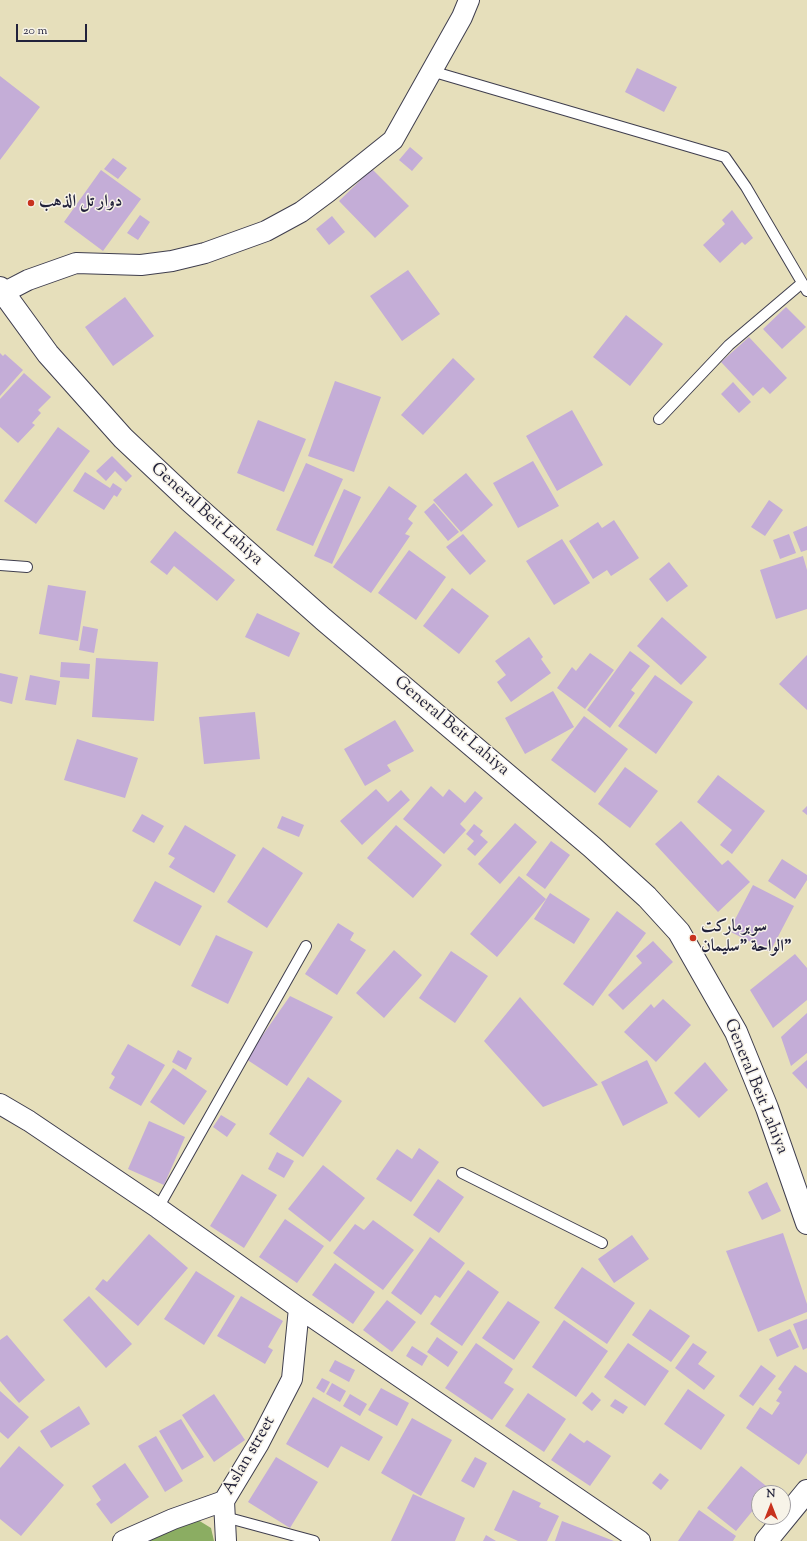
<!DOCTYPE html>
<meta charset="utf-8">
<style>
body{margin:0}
#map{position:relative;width:807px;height:1541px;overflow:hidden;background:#e6dfbb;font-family:"Sorts Mill Goudy",serif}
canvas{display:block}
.north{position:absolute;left:751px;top:1485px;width:40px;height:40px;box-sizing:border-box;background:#f7f3e8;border:1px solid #a29fa3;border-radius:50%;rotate:0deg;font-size:11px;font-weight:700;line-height:16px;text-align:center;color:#22223b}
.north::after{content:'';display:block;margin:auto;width:14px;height:18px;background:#c8321e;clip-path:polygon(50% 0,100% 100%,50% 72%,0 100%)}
.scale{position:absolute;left:16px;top:24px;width:71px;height:18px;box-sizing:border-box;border:2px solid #22223b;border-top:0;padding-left:5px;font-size:12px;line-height:14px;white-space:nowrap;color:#22223b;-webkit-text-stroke:3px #f7f3e8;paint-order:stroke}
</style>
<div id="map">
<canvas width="807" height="1541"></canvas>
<div class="north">N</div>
<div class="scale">20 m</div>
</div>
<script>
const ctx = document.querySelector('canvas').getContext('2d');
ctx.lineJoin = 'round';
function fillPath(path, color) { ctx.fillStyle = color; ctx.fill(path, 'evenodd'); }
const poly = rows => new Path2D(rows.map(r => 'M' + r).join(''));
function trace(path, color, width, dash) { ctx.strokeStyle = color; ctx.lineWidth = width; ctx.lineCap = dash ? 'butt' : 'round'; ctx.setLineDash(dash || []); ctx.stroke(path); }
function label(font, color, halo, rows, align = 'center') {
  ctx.font = font + ' "Sorts Mill Goudy",Amiri,serif'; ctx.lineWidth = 3; ctx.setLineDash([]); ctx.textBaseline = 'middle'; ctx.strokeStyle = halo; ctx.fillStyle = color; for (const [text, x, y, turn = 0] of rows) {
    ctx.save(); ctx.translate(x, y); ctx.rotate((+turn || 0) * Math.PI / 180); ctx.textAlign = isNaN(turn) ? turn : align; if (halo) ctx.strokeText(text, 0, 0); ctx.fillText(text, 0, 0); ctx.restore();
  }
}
fillPath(poly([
 [198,1520,211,1528,214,1541,140,1541]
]), '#8bad62');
fillPath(poly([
 [637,68,677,87,664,112,625,92],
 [0,76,40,107,0,160],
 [410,147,423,158,412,171,399,160],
 [113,158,127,168,118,179,104,169],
 [372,169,409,206,375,238,339,201],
 [101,170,141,199,103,251,64,222],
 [732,210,753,238,745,245,742,242,720,263,703,245,725,224,722,220],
 [140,215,150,222,138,240,127,233],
 [332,216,345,232,329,245,316,229],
 [408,270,440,314,402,341,370,296],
 [125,297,154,336,113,366,85,327],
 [786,307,806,327,782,349,763,329],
 [626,315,663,344,630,386,593,357],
 [749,337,787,378,770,394,763,387,753,396,721,362],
 [0,353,3,356,5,354,23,370,0,396],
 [453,358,475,379,423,435,401,415],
 [24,373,51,397,38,410,41,413,32,423,35,425,18,443,0,427,0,399],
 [335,381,381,397,354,472,308,456],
 [733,382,751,402,739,413,721,394],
 [572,410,603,465,557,491,526,436],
 [258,420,306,439,284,492,237,473],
 [58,427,90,451,36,524,4,501],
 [112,456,132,476,126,482,115,471,106,481,96,471],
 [533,461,559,506,518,528,493,483],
 [306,463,343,479,313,546,276,530],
 [85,472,110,488,113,483,122,489,117,497,114,495,104,510,73,491],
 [466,473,493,505,461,532,433,500],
 [389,486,417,506,408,519,413,523,405,534,410,536,371,593,333,567],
 [344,489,361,497,332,564,314,556],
 [769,500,783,510,765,536,751,527],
 [434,503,459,532,448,541,424,512],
 [614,520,639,558,611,576,607,570,593,579,569,541,598,522,602,528],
 [807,526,807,550,801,552,793,532],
 [175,531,235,580,217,601,174,566,167,575,150,562],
 [463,534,486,561,470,575,446,547],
 [789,534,796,553,780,559,773,540],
 [562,539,590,583,554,605,526,561],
 [409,550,446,577,416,620,378,593],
 [803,556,807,570,807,609,776,619,760,570],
 [669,562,688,586,667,602,649,579],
 [48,585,86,591,78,641,39,634],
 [452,588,489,616,459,654,423,626],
 [257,613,300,633,289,657,245,637],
 [662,617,707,657,681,685,637,646],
 [83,626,98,629,94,653,79,650],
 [529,637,543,657,541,659,551,673,511,702,497,682,506,675,495,661],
 [630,651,650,666,631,690,635,693,610,728,587,710],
 [590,653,614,670,585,709,557,688,572,667,576,671],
 [807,655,807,710,779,684],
 [96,658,158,662,154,721,92,717],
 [61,662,90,664,89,679,60,677],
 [0,673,18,677,12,704,0,701],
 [30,675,60,681,56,705,25,700],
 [655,675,693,702,656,754,618,726],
 [553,691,574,727,525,754,505,718],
 [255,712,260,759,204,764,199,717],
 [584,716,628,749,595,793,551,760],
 [395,720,414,751,387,765,391,771,365,786,344,749],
 [77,739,138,758,125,798,64,780],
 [625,767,658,791,630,828,598,804],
 [718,775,765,811,732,854,720,845,732,830,697,802],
 [431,786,443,797,449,789,465,803,475,791,483,798,460,824,466,830,444,854,403,819],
 [376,789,388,802,401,790,410,800,362,845,340,821],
 [807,806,807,815,802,811],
 [142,814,164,826,154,843,132,831],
 [282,816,304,825,299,837,277,828],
 [681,821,722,865,728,860,750,882,718,912,655,844],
 [515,823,537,842,500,884,478,864],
 [474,824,483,831,480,835,488,842,475,856,467,849,474,841,466,834],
 [185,825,236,855,214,893,169,867,175,858,168,854],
 [396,825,442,865,413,898,367,858],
 [551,841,570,855,545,889,526,875],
 [263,847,303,873,267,928,227,902],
 [782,859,807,875,807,880,795,899,768,881],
 [519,876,546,899,497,957,470,934],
 [155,881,202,906,180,946,133,921],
 [753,885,794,906,770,952,729,931],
 [550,893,590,919,574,944,534,919],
 [617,911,646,933,593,1006,563,984],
 [338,923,354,933,350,940,366,950,337,995,305,974],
 [216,935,253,952,228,1004,191,986],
 [653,941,673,962,623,1010,608,995,642,963,636,956],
 [394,950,422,975,384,1018,356,993],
 [451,951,488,976,455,1023,419,998],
 [795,954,807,968,807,1000,773,1028,750,990],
 [290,996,333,1017,287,1086,246,1059],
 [520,997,598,1085,543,1107,484,1041],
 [663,999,691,1025,656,1062,624,1032,651,1004,654,1008],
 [807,1013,807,1053,791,1066,781,1037],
 [128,1044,165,1065,141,1106,109,1088,115,1077,111,1074],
 [178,1050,192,1058,186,1070,172,1062],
 [647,1060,668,1103,623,1126,601,1082],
 [807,1060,807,1089,792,1073],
 [705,1062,728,1090,699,1118,674,1093],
 [173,1068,207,1091,184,1125,150,1102],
 [308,1077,342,1101,303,1157,269,1134],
 [221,1115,236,1124,227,1137,213,1127],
 [149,1121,185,1137,164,1185,128,1169],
 [419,1148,439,1162,411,1202,376,1179,397,1149,412,1159],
 [277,1152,294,1161,284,1178,268,1169],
 [323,1165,365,1198,330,1242,288,1209],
 [242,1174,277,1195,244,1248,210,1226],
 [438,1179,464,1197,439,1233,413,1215],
 [767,1182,781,1211,762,1220,748,1192],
 [285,1219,324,1246,297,1283,259,1257],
 [373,1220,414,1250,383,1290,333,1253,355,1224,364,1230],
 [783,1233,807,1304,807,1312,758,1332,726,1251],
 [149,1234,188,1268,138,1326,95,1289,103,1279,107,1282],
 [632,1235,649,1259,614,1283,598,1259],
 [430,1237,465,1263,440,1298,435,1295,421,1315,391,1293],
 [335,1263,375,1292,353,1324,312,1295],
 [582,1267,635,1303,607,1344,554,1308],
 [468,1270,499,1292,462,1346,430,1324],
 [196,1271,235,1296,204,1345,164,1319],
 [89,1296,132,1344,106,1368,63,1320],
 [241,1296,283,1321,268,1347,273,1350,265,1364,217,1336],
 [387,1300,416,1322,392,1352,363,1330],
 [508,1301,540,1322,514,1360,482,1338],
 [650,1309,690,1336,671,1362,632,1335],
 [807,1319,807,1348,803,1350,793,1324],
 [564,1320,608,1351,576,1397,532,1367],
 [790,1329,799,1347,777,1357,769,1339],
 [7,1335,45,1380,19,1403,0,1381,0,1340],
 [437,1337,458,1352,448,1367,427,1352],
 [476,1343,513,1369,504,1383,514,1389,492,1420,445,1388],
 [628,1343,669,1371,645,1406,604,1377],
 [693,1343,707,1352,698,1364,715,1376,704,1390,675,1368],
 [412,1346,428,1356,422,1366,406,1356],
 [335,1360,355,1370,349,1382,329,1371],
 [761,1365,776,1376,753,1406,739,1396],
 [795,1365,807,1373,807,1453,799,1465,746,1428,760,1407,772,1415,780,1403,776,1401,782,1392,778,1389],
 [322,1378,330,1382,324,1393,316,1388],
 [332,1383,346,1391,340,1402,326,1394],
 [381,1388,409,1403,397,1426,368,1410],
 [688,1389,725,1415,701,1450,664,1424],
 [0,1391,29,1417,8,1439,0,1432],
 [592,1392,601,1400,592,1411,582,1403],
 [528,1393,566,1419,544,1452,505,1426],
 [214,1394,245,1440,214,1462,182,1415],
 [350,1394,367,1404,360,1416,343,1406],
 [313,1397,383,1437,369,1461,341,1446,328,1468,286,1444],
 [615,1399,628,1407,623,1414,610,1406],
 [79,1406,90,1424,51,1448,40,1431],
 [412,1418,452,1440,421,1496,381,1473],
 [181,1419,204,1457,182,1470,159,1431],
 [570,1433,584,1443,587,1440,611,1456,590,1486,551,1460],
 [156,1436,183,1481,165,1492,138,1446],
 [19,1446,64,1485,21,1536,0,1519,0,1468],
 [276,1457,318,1482,290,1528,248,1502],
 [475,1457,487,1463,474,1488,461,1481],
 [125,1463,149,1497,111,1524,96,1504,101,1500,92,1486],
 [741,1466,770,1489,767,1493,759,1493,759,1503,736,1531,707,1508],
 [660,1473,669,1480,661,1490,652,1483],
 [513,1490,541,1503,539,1507,559,1516,547,1541,518,1541,494,1530],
 [413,1494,465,1518,455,1541,391,1541],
 [699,1510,736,1536,733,1541,678,1541],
 [562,1521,614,1541,555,1541],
 [486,1535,496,1541,483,1541]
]), '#c4add7');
const service = poly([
 [431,71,725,157,746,187,807,291],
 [659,419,729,345,802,283],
 [0,565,27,567],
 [462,1173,602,1243],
 [158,1208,306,946],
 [225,1517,314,1541]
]);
const minor = poly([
 [0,296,3,293,28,280,76,263,141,265,172,261,205,253,266,231,301,212,328,192,393,140,462,17,469,0],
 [0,1104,29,1121,158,1208,299,1308,640,1541],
 [224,1501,226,1541],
 [123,1541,173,1519,224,1501,259,1443,292,1379,299,1308]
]);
const secondary = poly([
 [0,288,48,354,123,438,190,501,323,619,592,847,647,897,679,932,736,1032,767,1108,807,1223],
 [766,1541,807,1491]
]);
trace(service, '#3f3e4e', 12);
trace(minor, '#3f3e4e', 22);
trace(secondary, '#3f3e4e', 24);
trace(service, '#fff', 10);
trace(minor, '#fff', 20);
trace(secondary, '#fff', 22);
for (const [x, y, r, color] of [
 [31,203,4,"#c8321e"],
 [693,938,4,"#c8321e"]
]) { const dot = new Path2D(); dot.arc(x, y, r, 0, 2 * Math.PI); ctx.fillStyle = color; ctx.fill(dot); trace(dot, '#f7f3e8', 1.5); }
label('bold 17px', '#22223b', '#f7f3e8', [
 ["دوار تل الذهب",39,203],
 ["سوبرماركت",701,928],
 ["الواحة \"سليمان\"",701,948]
], 'left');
label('17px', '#22223b', '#f7f3e8', [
 ["General Beit Lahiya",206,515,42],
 ["General Beit Lahiya",451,727,40],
 ["General Beit Lahiya",755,1087,68],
 ["Aslan street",250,1456,-60]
]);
</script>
